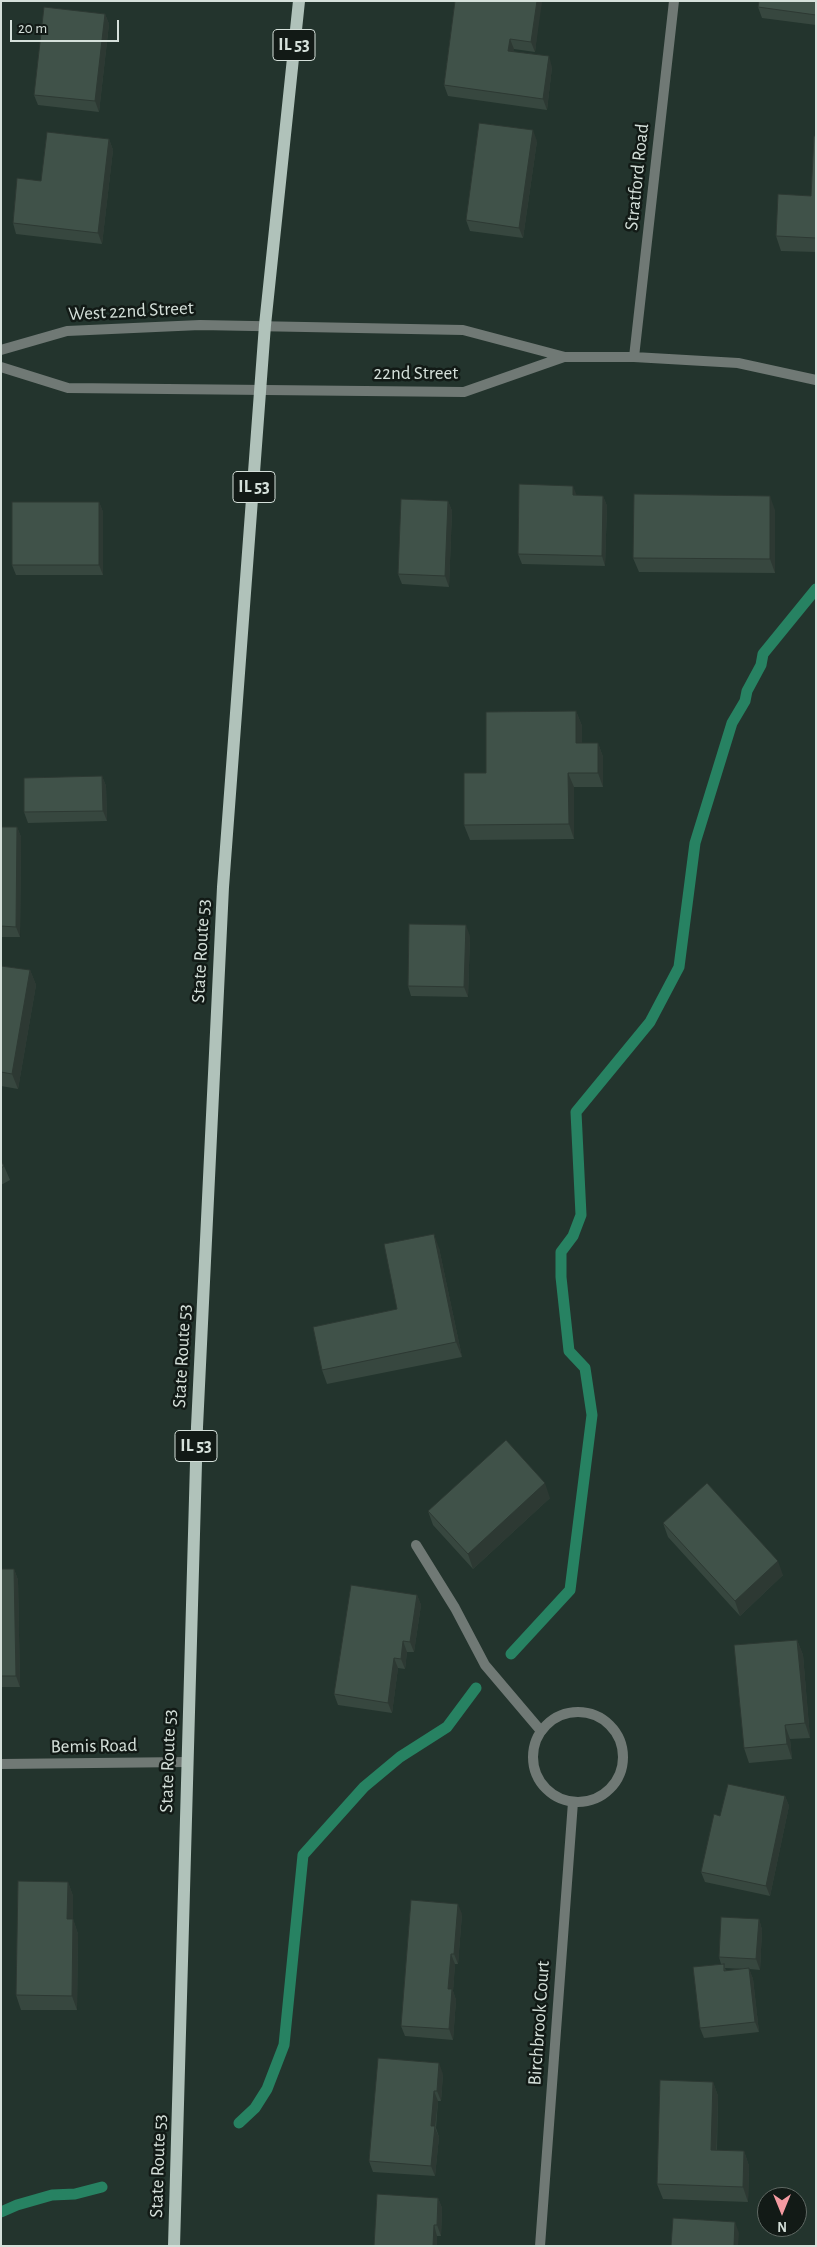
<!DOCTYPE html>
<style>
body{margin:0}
#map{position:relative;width:817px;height:2247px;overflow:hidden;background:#23342d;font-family:"Alegreya Sans",sans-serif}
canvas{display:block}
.frame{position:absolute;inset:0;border:2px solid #d5e0da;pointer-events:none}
.north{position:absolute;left:757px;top:2187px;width:50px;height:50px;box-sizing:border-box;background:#121a16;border:1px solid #606964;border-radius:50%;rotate:180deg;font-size:14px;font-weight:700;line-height:20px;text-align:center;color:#d5e0da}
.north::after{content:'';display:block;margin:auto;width:18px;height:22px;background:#f49aa1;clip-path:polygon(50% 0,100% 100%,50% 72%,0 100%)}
.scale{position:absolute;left:10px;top:20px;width:109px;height:22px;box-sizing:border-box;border:2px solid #d5e0da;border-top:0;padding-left:6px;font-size:15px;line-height:18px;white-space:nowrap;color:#d5e0da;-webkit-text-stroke:4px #121a16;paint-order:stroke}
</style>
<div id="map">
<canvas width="817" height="2247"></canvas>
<div class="frame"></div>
<div class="north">N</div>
<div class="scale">20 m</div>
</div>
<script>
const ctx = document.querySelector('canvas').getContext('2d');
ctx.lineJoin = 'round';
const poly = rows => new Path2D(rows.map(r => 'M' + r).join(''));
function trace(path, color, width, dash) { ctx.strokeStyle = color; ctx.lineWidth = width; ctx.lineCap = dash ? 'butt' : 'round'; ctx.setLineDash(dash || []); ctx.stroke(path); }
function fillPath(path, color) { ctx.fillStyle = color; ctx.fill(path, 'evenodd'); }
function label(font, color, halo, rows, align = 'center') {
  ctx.font = font + ' "Alegreya Sans",sans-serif'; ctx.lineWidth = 5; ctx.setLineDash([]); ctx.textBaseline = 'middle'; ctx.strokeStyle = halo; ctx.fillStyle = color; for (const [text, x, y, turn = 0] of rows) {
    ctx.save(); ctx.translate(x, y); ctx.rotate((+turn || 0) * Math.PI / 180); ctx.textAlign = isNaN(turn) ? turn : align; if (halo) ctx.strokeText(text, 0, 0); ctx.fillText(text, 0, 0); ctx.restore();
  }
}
trace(poly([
 [511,1654,570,1590,592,1415,585,1368,569,1351,561,1277,561,1252,573,1236,581,1215,576,1112,650,1022,679,967,695,843,732,723,745,701,747,691,761,665,763,654,816,589],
 [239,2123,255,2108,267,2089,284,2045,303,1855,364,1787,400,1757,447,1727,476,1688],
 [1,2212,17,2205,52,2195,75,2194,102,2187]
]), '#278262', 11);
trace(poly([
 [416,1545,455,1608,485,1665,541,1731]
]), '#707975', 10);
trace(poly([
 [1,350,67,331,200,325,463,330,565,357,634,357,738,363,816,380],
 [634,357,674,1],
 [1,367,68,388,464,392,564,357],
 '533 1757a45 45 0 1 1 90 0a45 45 0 1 1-90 0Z',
 [1,1764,187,1762],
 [540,2246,573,1802]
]), '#707975', 10);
trace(poly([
 [174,2246,197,1427,223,887,265,325,299,1]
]), '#b0c2ba', 12);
fillPath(poly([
 [455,1,541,1,535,52,514,49,513,52,552,67,547,110,448,96,444,85],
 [816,1,816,25,762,18,758,7],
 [105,14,109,24,99,112,38,105,34,95],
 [816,136,816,252,781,251,776,236,811,196],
 [109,139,113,150,102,244,16,234,13,223,41,181],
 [537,141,523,238,470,231,466,220],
 [577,495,603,496,607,506,605,566,522,564,518,554],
 [448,501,452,511,449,587,402,584,398,574],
 [99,502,103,512,103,575,16,575,12,565],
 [775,510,775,573,639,572,633,558],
 [576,711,582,726,582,743,598,743,603,757,603,787,574,787,574,839,470,840,464,825,486,773],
 [102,776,106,786,107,821,28,823,24,812],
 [1,827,17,827,21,837,20,937,1,937],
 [470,936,468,997,411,996,408,986],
 [1,966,30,970,36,985,18,1089,1,1086],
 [1,1161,4,1166,10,1180,1,1185],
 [439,1248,462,1357,327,1384,322,1370,397,1309],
 [550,1498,473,1569,433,1525,428,1511],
 [663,1523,783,1575,740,1616,668,1537],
 [1,1569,14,1569,18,1580,20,1687,1,1687],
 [417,1595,421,1605,414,1652,407,1652,405,1669,398,1668,392,1713,338,1705,334,1694],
 [797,1640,803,1655,810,1738,790,1739,792,1759,749,1763,744,1748],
 [785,1796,789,1806,770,1896,705,1882,701,1872],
 [68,1882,73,1896,73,1919,78,1934,77,2010,21,2010,16,1995],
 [462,1914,458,1964,455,1964,453,1991,456,2000,453,2040,405,2036,401,2026],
 [759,1919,762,1930,760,1970,749,1969,753,1979,759,2032,704,2038,700,2028,721,1964,719,1957],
 [725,1968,744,1969,726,1971],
 [443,2074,441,2101,438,2101,436,2128,439,2137,435,2176,373,2172,369,2161],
 [713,2082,718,2096,717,2150,744,2151,749,2166,748,2202,663,2199,657,2184],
 [438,2198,442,2208,441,2236,437,2236,437,2246,374,2246]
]), '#37473f');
fillPath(poly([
 [537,1,541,1,542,2,535,52,531,42],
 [105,14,109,24,99,112,95,101],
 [510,39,514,49,512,61,508,51],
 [549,56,552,67,547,110,543,99],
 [533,130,537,141,523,238,519,228],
 [109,139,113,150,102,244,98,233],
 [573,486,577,496,573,495],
 [603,496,607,506,605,566,602,556],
 [770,496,775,510,775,573,770,559],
 [448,501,452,511,449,587,445,576],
 [99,502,103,512,103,575,99,565],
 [576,711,582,726,582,757,576,743],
 [598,743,603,757,603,787,598,773],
 [568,773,574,787,574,839,569,824],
 [102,776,106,786,107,821,103,811],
 [17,827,21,837,20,937,16,927],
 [466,925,470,936,468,997,464,987],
 [30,970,36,985,18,1089,12,1074],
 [434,1234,439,1248,462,1357,456,1342],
 [545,1483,550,1498,473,1569,468,1554],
 [778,1561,783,1575,740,1616,735,1601],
 [14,1569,18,1580,20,1687,16,1676],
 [417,1595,421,1605,414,1652,410,1642],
 [797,1640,803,1655,810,1738,805,1723],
 [403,1641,407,1652,405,1669,401,1659],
 [394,1658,398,1668,392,1713,388,1703],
 [785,1725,790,1739,792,1759,787,1744],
 [785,1796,789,1806,770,1896,766,1886],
 [68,1882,73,1896,73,1934,67,1919],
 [458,1904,462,1914,458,1964,454,1954],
 [73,1919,78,1934,77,2010,72,1996],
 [759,1919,762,1930,760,1970,756,1959],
 [451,1954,455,1964,453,1991,456,2000,453,2040,449,2029,448,1989],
 [749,1968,753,1979,759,2032,755,2022],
 [439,2063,443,2074,441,2101,437,2091],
 [713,2082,718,2096,716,2165,711,2150],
 [434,2091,438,2101,435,2128,439,2137,435,2176,431,2166,431,2126],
 [744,2151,749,2166,748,2202,743,2187],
 [438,2198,442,2208,441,2236,437,2225],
 [735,2222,739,2233,738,2246,734,2246],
 [434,2225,437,2236,437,2246,433,2246]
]), '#2d3933');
const building = poly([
 [455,1,537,1,531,42,510,39,508,51,549,56,543,99,444,85,455,1],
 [759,1,816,1,816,15,758,7,759,1],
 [44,7,105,14,95,101,34,95,44,7],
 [479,123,533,130,519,228,466,220,479,123],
 [47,132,109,139,98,233,13,223,17,178,41,181,47,132],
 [814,136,816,136,816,238,776,236,778,194,811,196,814,136],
 [519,484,573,486,573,495,603,496,602,556,518,554,519,484],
 [634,494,770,496,770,559,633,558,634,494],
 [401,499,448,501,445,576,398,574,401,499],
 [12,502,99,502,99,565,12,565,12,502],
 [576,711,576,743,598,743,598,773,568,773,569,824,464,825,464,773,486,773,486,712,576,711],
 [102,776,103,811,24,812,24,778,102,776],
 [1,827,17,827,16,927,1,926,1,827],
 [409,924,466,925,464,987,408,986,409,924],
 [1,966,30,970,12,1074,1,1072,1,966],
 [1,1161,4,1166,1,1168,1,1161],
 [434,1234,456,1342,322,1370,313,1327,397,1309,384,1244,434,1234],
 [506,1440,545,1483,468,1554,428,1511,506,1440],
 [707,1483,778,1561,735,1601,663,1523,707,1483],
 [1,1569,14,1569,16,1676,1,1676,1,1569],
 [351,1585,417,1595,410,1642,403,1641,401,1659,394,1658,388,1703,334,1694,351,1585],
 [797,1640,805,1723,785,1725,787,1744,744,1748,734,1645,797,1640],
 [728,1784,785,1796,766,1886,701,1872,714,1814,720,1816,728,1784],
 [18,1881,68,1882,67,1919,73,1919,72,1996,16,1995,18,1881],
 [411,1900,458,1904,454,1954,451,1954,448,1989,452,1989,449,2029,401,2026,411,1900],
 [721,1917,759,1919,756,1959,719,1957,721,1917],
 [724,1964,724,1971,749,1968,755,2022,700,2028,693,1967,724,1964],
 [378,2058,439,2063,437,2091,434,2091,431,2126,435,2126,431,2166,369,2161,378,2058],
 [660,2080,713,2082,711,2150,744,2151,743,2187,657,2184,660,2080],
 [377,2194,438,2198,437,2225,434,2225,433,2246,374,2246,377,2194],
 [673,2218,735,2222,734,2246,671,2246,673,2218]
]);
fillPath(building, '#405249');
trace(building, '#2d3933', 1);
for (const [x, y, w] of [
 [294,45,42],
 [254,487,42],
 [196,1446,42]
]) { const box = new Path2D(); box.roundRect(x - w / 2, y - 15.5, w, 31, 4); ctx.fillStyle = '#121a16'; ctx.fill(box); trace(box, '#d5e0da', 1); }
label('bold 18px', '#d5e0da', null, [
 ["IL 53",294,45],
 ["IL 53",254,487],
 ["IL 53",196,1446]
]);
label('19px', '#d5e0da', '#121a16', [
 ["Stratford Road",637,177,-84],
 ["West 22nd Street",131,311,-3],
 ["22nd Street",416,373],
 ["State Route 53",201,951,-87],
 ["State Route 53",182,1356,-87],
 ["Bemis Road",94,1746,-1],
 ["State Route 53",168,1761,-88],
 ["Birchbrook Court",539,2023,-86],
 ["State Route 53",158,2166,-88]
]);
</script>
